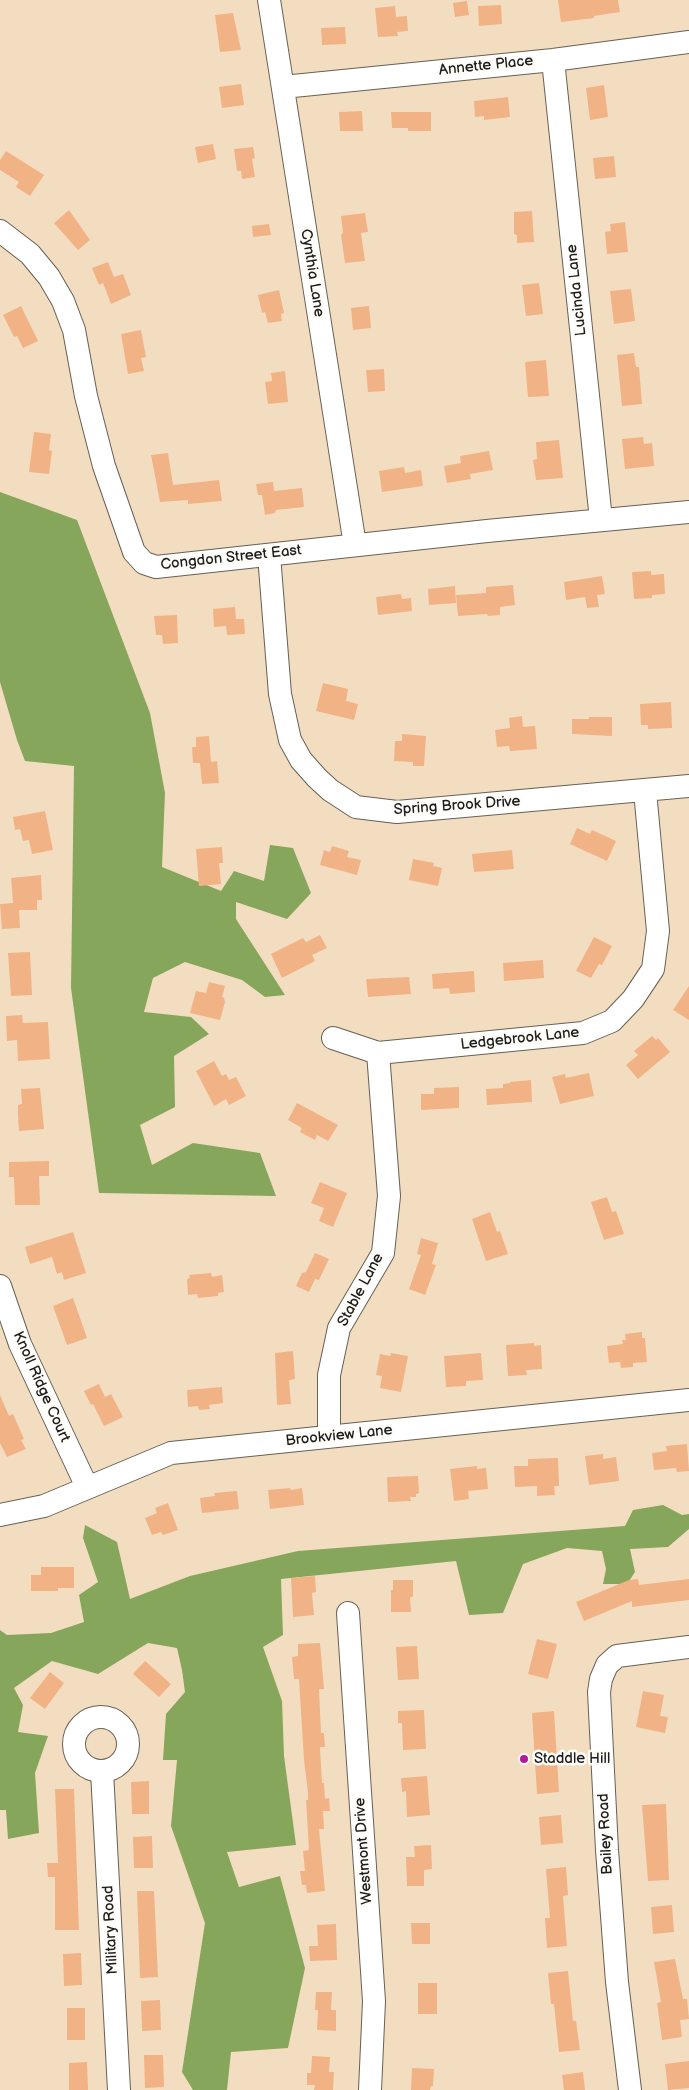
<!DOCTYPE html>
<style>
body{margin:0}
canvas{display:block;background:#f3ddc0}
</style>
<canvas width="689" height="2090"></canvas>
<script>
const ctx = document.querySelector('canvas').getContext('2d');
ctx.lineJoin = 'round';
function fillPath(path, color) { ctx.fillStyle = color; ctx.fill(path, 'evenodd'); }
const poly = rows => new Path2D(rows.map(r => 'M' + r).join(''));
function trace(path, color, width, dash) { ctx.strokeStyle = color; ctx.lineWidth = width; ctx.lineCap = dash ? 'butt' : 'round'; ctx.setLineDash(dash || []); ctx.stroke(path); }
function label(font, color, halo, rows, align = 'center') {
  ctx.font = font + ' "Balsamiq Sans",sans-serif'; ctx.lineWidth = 5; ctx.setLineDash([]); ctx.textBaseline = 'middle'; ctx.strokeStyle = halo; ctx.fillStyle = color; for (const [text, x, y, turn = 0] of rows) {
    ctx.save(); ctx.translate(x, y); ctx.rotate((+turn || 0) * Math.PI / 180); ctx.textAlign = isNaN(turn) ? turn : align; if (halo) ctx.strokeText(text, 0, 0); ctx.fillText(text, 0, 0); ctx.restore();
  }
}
fillPath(poly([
 [0,492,77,520,150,713,165,793,162,867,221,891,234,871,264,881,270,845,293,848,311,893,287,919,236,902,236,919,285,995,265,997,242,980,185,962,153,978,144,1012,191,1017,209,1034,174,1056,175,1107,140,1125,152,1165,193,1143,260,1153,276,1196,99,1193,71,988,74,766,25,761,17,740,0,682],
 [663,1505,682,1515,689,1514,689,1529,668,1547,630,1549,635,1572,627,1584,603,1584,606,1569,602,1551,567,1548,523,1564,503,1613,469,1615,456,1561,281,1579,283,1635,263,1647,282,1701,284,1756,296,1845,227,1852,239,1887,280,1876,305,1968,288,2048,231,2052,227,2090,193,2090,182,2072,205,1923,171,1826,177,1760,163,1760,166,1714,185,1692,182,1670,177,1648,148,1643,98,1674,52,1661,14,1688,23,1705,18,1732,48,1736,35,1773,39,1833,8,1839,6,1810,0,1810,0,1630,7,1635,51,1633,84,1622,79,1595,98,1582,83,1538,85,1525,117,1542,130,1599,190,1576,298,1551,625,1526,633,1510]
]), '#86a65b');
fillPath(poly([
 [558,0,618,0,620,12,594,16,594,18,561,22],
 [467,1,469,15,455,17,453,3],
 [501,5,502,24,479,26,478,6],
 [395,6,396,17,407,16,408,31,397,32,398,36,378,37,375,8],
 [233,13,241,50,220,52,215,15],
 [345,27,346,44,322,45,321,28],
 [241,84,244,105,222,108,219,87],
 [604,85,608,117,590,120,586,88],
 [508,97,510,117,484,120,484,116,475,117,474,101],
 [362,111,363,131,340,131,339,112],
 [391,112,431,112,431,131,408,131,408,128,392,128],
 [213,144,216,159,198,163,195,147],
 [253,147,255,158,252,159,255,177,242,179,241,171,237,171,234,149],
 [6,151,44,175,30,196,16,187,19,182,0,170,0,160],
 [614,156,616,177,595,179,593,158],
 [69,210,90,240,78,250,54,223],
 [532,211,534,242,517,243,517,235,514,234,514,212],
 [365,213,368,232,361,233,365,261,345,263,341,235,343,233,341,216],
 [625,222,628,252,607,254,605,232,611,231,610,224],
 [269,224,271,235,253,237,252,226],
 [108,262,114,277,123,274,131,295,111,304,103,283,99,285,92,268],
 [539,283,543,314,526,316,522,285],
 [631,289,635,321,614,324,610,291],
 [279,290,284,313,281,314,282,321,268,323,265,312,262,313,258,295],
 [21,306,38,341,23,348,17,336,14,337,3,315],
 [369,306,371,328,353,330,351,308],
 [141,330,146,357,141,358,144,371,128,374,121,334],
 [634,353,636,367,639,367,642,404,622,406,617,355],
 [546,360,549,396,528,397,525,362],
 [384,369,385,391,368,392,366,370],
 [285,371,288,402,268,404,265,382,272,381,271,373],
 [34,432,51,434,49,450,52,451,49,474,29,472],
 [643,437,644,444,652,443,654,466,625,469,622,439],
 [559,440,563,478,536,480,533,460,537,459,536,442],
 [489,451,493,470,470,474,471,479,447,483,444,466,461,463,460,456],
 [168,453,173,485,219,480,222,501,188,504,188,500,160,502,151,455],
 [404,467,405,473,421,470,423,486,382,492,379,471],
 [273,482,274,491,302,488,304,507,276,510,275,513,265,515,262,495,258,495,256,484],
 [651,571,651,575,664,574,665,594,652,595,652,598,634,599,632,572],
 [602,576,605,594,597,595,599,607,587,608,585,597,566,600,564,582],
 [513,585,515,605,500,607,500,615,488,616,487,614,458,616,456,595,486,593,486,587],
 [455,586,456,603,429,605,428,589],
 [401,594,402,599,411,598,412,611,378,615,376,597],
 [235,607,236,619,244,619,245,634,227,635,226,626,214,627,213,609],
 [177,615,178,643,163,644,162,635,156,635,154,616],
 [323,683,348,689,346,701,358,704,354,720,316,711],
 [671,702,672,728,648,729,648,725,641,725,640,704],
 [522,716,523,727,535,726,537,749,510,751,509,746,497,747,495,730,510,728,509,718],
 [589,717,612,717,612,736,572,734,572,719,589,719],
 [402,734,426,736,424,766,413,766,413,762,394,761,395,741,402,741],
 [209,736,211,762,217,761,219,783,202,784,200,763,193,763,192,747,196,747,196,737],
 [45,811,53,850,32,854,29,840,23,841,20,829,15,830,13,817],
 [577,828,590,834,592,830,616,841,607,861,570,844],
 [332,846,349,851,347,857,361,860,357,875,320,865,324,850,330,852],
 [222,847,223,863,219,863,221,884,199,886,196,849],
 [512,850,514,869,474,872,472,854],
 [413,859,434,863,433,866,442,868,438,886,409,880],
 [41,875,42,900,37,900,37,910,19,910,20,928,2,929,0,904,13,903,11,878],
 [320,935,327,948,312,955,315,961,282,978,271,954,303,938,306,942],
 [594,937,612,946,602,965,599,964,591,978,576,971],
 [30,952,32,995,11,996,8,953],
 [543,960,544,978,504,981,503,963],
 [474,971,475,992,450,994,449,988,433,989,432,974],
 [409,977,411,994,368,997,366,979],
 [209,982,225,986,222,997,224,998,225,1002,220,1020,190,1013,196,991,206,993],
 [689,986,689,1020,673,1010],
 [22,1015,23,1023,48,1022,50,1059,18,1061,17,1040,7,1041,6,1016],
 [652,1036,656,1040,658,1038,670,1052,638,1079,626,1065,638,1055,634,1051],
 [214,1061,222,1076,226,1074,229,1080,236,1077,246,1096,229,1105,226,1099,214,1106,196,1071],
 [589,1073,594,1096,560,1104,552,1077,565,1074,566,1078],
 [531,1080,532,1102,487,1105,486,1089,503,1088,503,1084,510,1083,510,1082],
 [459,1087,459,1108,421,1110,421,1094,434,1094,434,1088],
 [40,1088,44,1129,19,1131,18,1115,18,1105,22,1104,21,1089],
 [297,1103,338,1125,328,1141,317,1135,315,1140,300,1132,302,1128,288,1120],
 [49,1161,49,1176,39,1176,40,1205,15,1205,14,1177,9,1177,9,1162],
 [320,1182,347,1193,333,1227,319,1221,324,1208,311,1203],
 [607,1197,612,1212,616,1211,624,1234,604,1240,591,1202],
 [490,1212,497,1232,500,1231,508,1254,486,1261,472,1219],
 [73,1232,86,1273,64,1280,62,1272,57,1274,52,1257,30,1264,25,1247],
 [421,1238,438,1243,432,1264,436,1265,425,1295,409,1289,421,1255,417,1254],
 [315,1253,329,1259,319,1280,315,1279,309,1292,296,1286,302,1273,306,1272],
 [211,1273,212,1277,222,1275,224,1292,218,1293,218,1296,198,1298,197,1294,188,1295,187,1279,190,1278,189,1275],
 [73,1298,87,1338,67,1345,53,1306],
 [642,1332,642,1338,645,1338,647,1362,633,1363,633,1367,621,1368,620,1362,609,1363,607,1346,623,1344,622,1340,626,1340,625,1334],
 [534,1343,534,1346,541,1345,542,1369,526,1370,527,1375,508,1376,506,1345],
 [293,1351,295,1379,289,1380,291,1404,277,1405,275,1353],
 [391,1353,408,1356,401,1392,380,1388,382,1376,376,1375,380,1354,390,1356],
 [481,1353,483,1380,466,1381,466,1386,446,1387,444,1356],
 [99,1384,105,1397,111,1394,123,1417,104,1426,93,1404,91,1405,84,1391],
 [222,1387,223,1403,209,1405,210,1409,199,1410,198,1406,188,1407,187,1390],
 [0,1395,9,1416,13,1414,24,1439,21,1440,26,1449,7,1457,0,1443],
 [687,1444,689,1471,677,1472,676,1468,654,1470,652,1453,667,1451,666,1446],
 [603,1454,603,1459,616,1457,619,1481,589,1485,585,1456],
 [558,1458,559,1486,554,1486,555,1495,537,1496,537,1486,515,1487,514,1466,528,1466,528,1459],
 [477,1466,477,1469,486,1468,488,1489,468,1491,469,1499,454,1501,450,1469],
 [418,1476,419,1493,416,1494,416,1497,410,1497,411,1501,388,1502,387,1477],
 [290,1488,291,1490,302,1488,304,1505,270,1509,268,1490],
 [237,1491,239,1509,202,1513,200,1498,215,1496,214,1493],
 [168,1503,178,1530,163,1535,161,1532,152,1535,145,1518,157,1513,155,1508],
 [41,1567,74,1567,74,1588,58,1588,58,1591,31,1591,31,1575,41,1575],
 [315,1576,316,1592,312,1593,314,1615,293,1617,291,1578],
 [638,1579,639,1585,689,1579,689,1600,632,1607,632,1601,584,1621,576,1602,629,1580],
 [393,1580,413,1580,413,1597,410,1597,411,1612,391,1612,391,1590,393,1590],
 [537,1639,557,1644,548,1679,528,1674],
 [320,1643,324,1689,319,1689,321,1733,324,1733,325,1747,320,1747,322,1783,324,1783,325,1799,329,1798,330,1811,323,1811,324,1829,319,1829,325,1891,307,1893,306,1885,302,1885,300,1871,305,1871,303,1851,309,1850,306,1800,308,1800,308,1793,304,1760,299,1679,294,1679,292,1657,298,1656,298,1644],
 [417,1646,419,1679,398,1680,396,1647],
 [145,1661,171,1684,159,1697,133,1674],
 [50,1672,64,1683,45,1709,30,1698],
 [643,1691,664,1695,660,1716,668,1717,665,1733,636,1727],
 [424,1710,426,1749,403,1750,402,1723,398,1723,398,1711],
 [554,1711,559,1792,537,1794,532,1713],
 [427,1776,430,1815,407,1817,406,1791,402,1792,401,1778],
 [149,1781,149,1814,132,1814,131,1782],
 [55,1789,74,1789,79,1930,55,1930,55,1877,48,1877,47,1863,58,1863],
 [666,1804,669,1880,648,1881,642,1805],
 [561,1815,563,1843,541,1845,539,1817],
 [152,1836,153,1868,134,1868,133,1837],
 [431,1845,432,1869,424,1870,424,1886,407,1886,406,1857,415,1857,414,1846],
 [566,1867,568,1895,563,1896,567,1946,547,1948,545,1918,550,1918,546,1869],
 [137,1891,154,1891,158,1977,140,1978],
 [672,1905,674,1932,653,1934,651,1907],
 [411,1923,430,1923,430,1944,412,1944],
 [336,1924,337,1960,310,1961,309,1946,318,1946,317,1925],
 [81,1953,82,1985,64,1986,63,1954],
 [675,1959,683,1999,687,1999,689,2019,680,2020,682,2037,662,2040,657,2003,661,2002,654,1962],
 [568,1971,573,2021,576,2021,580,2050,559,2052,554,2004,551,2004,548,1973],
 [418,1983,437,1983,437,2014,418,2014],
 [316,1992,332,1992,331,2010,336,2010,336,2031,317,2030,318,2010,315,2010],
 [160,2000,161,2030,142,2031,141,2001],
 [67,2008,85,2008,85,2040,67,2040],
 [144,2055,163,2055,164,2087,145,2088],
 [312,2056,330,2057,329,2072,334,2072,333,2090,314,2090,315,2085,307,2085,307,2073,311,2073],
 [689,2061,689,2088,668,2090,665,2064],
 [87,2062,88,2090,69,2090,69,2063],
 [412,2068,434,2069,433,2086,431,2086,430,2090,411,2090],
 [583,2072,585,2090,564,2090,562,2075]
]), '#f1b386');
const minor = poly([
 [269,0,355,545],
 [553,60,601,520],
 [283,87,553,60,689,42],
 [0,231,30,254,49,277,63,301,74,330,86,396,104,466,134,552,144,563,156,567,487,531,689,512],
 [269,555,280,694,290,740,301,760,317,778,330,790,356,807,397,812,689,786],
 [333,1038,378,1053,583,1033,612,1021,633,999,653,969,658,931,645,791],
 [0,1286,20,1344,87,1487],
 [329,1436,329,1375,339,1328,383,1253,389,1196,378,1053],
 [0,1515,44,1506,171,1453,689,1400],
 [348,1613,374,2001,370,2090],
 '74 1744a27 27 0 1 1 54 0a27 27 0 1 1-54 0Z',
 [102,1771,119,2090],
 [630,2090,617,1982,607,1850,599,1692,601,1679,607,1665,617,1656,689,1647]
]);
trace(minor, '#676055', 24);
trace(minor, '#fff', 22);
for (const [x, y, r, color] of [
 [524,1759,5,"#b5179e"]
]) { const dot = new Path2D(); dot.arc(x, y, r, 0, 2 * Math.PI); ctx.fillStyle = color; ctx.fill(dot); trace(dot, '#fdfcf7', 2); }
label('15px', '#1c1c1c', '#fdfcf7', [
 ["Annette Place",486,66,-6],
 ["Cynthia Lane",312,273,81],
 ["Lucinda Lane",577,290,-96],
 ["Congdon Street East",231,558,-6],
 ["Spring Brook Drive",457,806,-4],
 ["Ledgebrook Lane",520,1039,-6],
 ["Stable Lane",361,1290,-62],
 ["Knoll Ridge Court",41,1387,66],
 ["Brookview Lane",339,1436,-6],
 ["Bailey Road",606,1834,-93],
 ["Westmont Drive",364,1851,-94],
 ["Military Road",111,1930,-93]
]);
label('15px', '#1c1c1c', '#fdfcf7', [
 ["Staddle Hill",534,1759]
], 'left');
</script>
